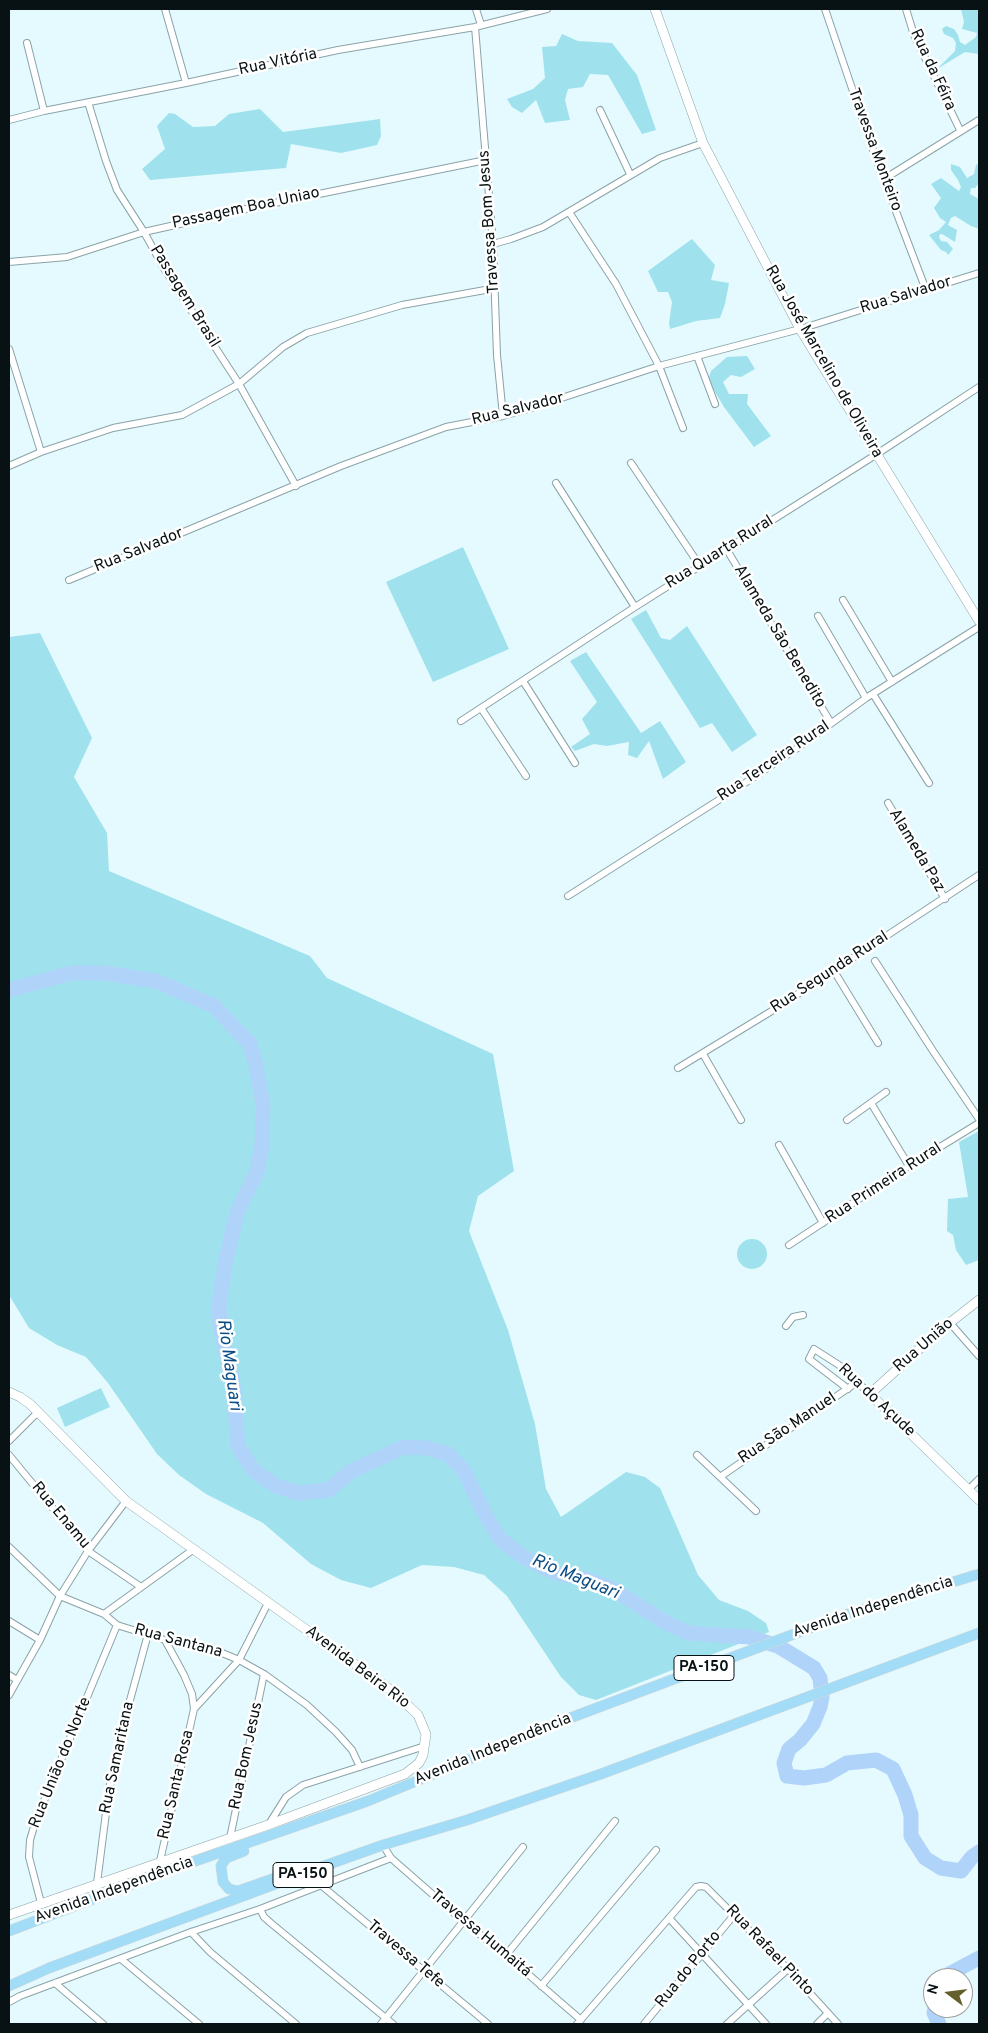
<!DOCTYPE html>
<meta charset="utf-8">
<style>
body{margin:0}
#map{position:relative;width:988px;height:2033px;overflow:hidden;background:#e5fafe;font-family:Overpass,sans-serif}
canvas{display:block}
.frame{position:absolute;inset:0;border:10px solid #081113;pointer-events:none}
.north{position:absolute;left:923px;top:1968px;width:50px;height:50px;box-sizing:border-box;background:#fff;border:1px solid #9ca0a1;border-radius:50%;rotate:285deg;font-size:14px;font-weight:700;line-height:20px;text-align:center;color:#081113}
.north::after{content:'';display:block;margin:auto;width:18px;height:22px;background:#655f2c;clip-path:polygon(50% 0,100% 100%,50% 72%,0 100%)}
</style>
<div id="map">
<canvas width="988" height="2033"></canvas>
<div class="frame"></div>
<div class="north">N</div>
</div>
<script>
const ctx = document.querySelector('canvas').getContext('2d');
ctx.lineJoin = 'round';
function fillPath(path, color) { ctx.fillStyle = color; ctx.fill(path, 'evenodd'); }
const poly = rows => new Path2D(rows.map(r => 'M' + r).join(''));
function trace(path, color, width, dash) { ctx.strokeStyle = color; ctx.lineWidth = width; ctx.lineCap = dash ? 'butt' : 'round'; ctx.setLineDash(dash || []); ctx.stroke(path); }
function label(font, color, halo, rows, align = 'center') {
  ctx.font = font + ' Overpass,sans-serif'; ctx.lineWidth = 5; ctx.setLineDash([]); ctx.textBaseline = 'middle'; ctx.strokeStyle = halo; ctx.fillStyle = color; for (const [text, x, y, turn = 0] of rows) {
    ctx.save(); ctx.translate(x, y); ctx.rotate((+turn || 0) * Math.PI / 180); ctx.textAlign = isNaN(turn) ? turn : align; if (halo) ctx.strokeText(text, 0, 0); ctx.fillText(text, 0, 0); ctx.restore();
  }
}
fillPath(poly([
 [961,9,979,9,979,54,965,52,937,69,955,51,956,43,953,38,944,34,942,29,946,26,954,29,958,35,960,42,965,45,976,37,977,33,962,29,964,22],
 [562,34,578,41,612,43,637,75,656,130,642,134,608,75,590,74,583,87,568,89,565,100,570,120,545,123,536,100,522,113,512,107,507,99,533,89,545,78,542,47,556,46],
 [260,109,283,132,380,119,381,136,377,145,341,153,291,144,286,168,150,180,142,169,165,149,157,126,169,113,175,114,193,127,215,126,229,114],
 [979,163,979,183,975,188,971,188,970,194,979,199,979,229,971,226,955,216,951,218,948,225,957,230,955,242,942,234,940,234,939,237,941,241,947,242,953,249,948,255,946,252,941,250,929,235,939,230,946,222,940,218,934,208,941,198,931,184,941,178,959,191,961,187,958,180,951,170,951,164,960,167,967,178,974,174,976,165],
 [692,239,715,265,711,280,729,283,725,304,720,318,696,321,670,329,669,323,672,302,668,292,658,292,648,271],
 [747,356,755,369,741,377,731,375,723,382,729,394,748,394,747,404,771,436,754,447,724,407,708,380,711,371,727,357],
 [463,547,509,649,433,682,386,582],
 [646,610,661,638,670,640,687,626,757,735,732,752,712,723,700,728,631,619],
 [40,633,92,738,74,777,107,833,109,871,310,956,327,978,493,1054,514,1171,478,1196,469,1231,508,1330,535,1424,546,1489,561,1517,626,1472,645,1477,660,1488,698,1575,719,1600,748,1611,766,1623,769,1632,596,1700,579,1695,561,1677,507,1596,484,1575,454,1567,422,1565,371,1588,341,1580,311,1564,263,1523,206,1494,179,1475,157,1454,108,1383,86,1357,57,1345,29,1328,9,1295,9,637],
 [586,652,641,733,660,721,686,762,663,779,649,741,637,758,628,755,629,742,607,746,594,744,575,751,571,747,590,734,582,719,597,702,570,661],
 [979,1131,979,1260,966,1265,956,1250,953,1235,947,1231,948,1199,968,1197,959,1142],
 '737 1254a15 15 0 1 1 30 0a15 15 0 1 1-30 0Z',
 [101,1388,110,1407,65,1427,57,1408]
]), '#9fe2ed');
trace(poly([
 [9,990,71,973,104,973,156,981,214,1006,250,1044,256,1065,263,1104,262,1146,257,1172,237,1212,224,1270,219,1304,220,1325,233,1384,238,1446,253,1470,276,1486,299,1493,329,1490,351,1471,404,1447,427,1448,448,1454,464,1471,485,1514,500,1539,525,1558,556,1573,585,1579,611,1588,668,1624,689,1633,749,1637,778,1646,814,1668,820,1678,822,1697,820,1707,813,1724,800,1740,789,1749,784,1763,787,1776,804,1778,826,1775,847,1763,876,1760,893,1769,905,1795,911,1815,911,1836,925,1858,941,1868,961,1871,972,1857,979,1852],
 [947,1978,949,1974,979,1958],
 [935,2008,934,2013,939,2024]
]), '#b0d3fa', 15);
const street = poly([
 [165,9,186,83],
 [476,9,481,25],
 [825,9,876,159,926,290],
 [906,9,914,35,960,130],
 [475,27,493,244,497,355,503,416],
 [27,43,44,111],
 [88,102,106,161,117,190,144,232,165,270,239,384,296,486],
 [600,110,630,174],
 [9,120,44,111,186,83,338,50,475,27,547,9],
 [884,179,979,120],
 [569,212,616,284,659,366,683,428],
 [493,244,511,239,543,227,660,158,703,143],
 [9,262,67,257,144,232,255,207,486,160],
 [9,349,41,452],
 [697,356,715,404],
 [631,463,700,566],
 [9,466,41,452,113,428,182,415,239,384,283,347,307,333,402,305,496,288],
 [556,483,635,607],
 [727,550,831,723],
 [69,580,341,466,446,427,503,416,528,409,659,366,800,329,979,273],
 [843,600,892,682],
 [818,616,866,698],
 [523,681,575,763],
 [873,694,929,783],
 [481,708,526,776],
 [461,721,635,607,877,454,979,387],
 [888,803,945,899],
 [568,896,736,789,796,749,866,698,979,627],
 [875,961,933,1051,979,1119],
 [834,971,878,1043],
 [703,1054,741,1120],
 [678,1068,775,1009,979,875],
 [871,1103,909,1166],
 [847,1120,886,1092],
 [779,1145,823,1223],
 [789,1245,909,1166,979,1123],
 [950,1323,979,1356],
 [786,1326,793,1317,803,1315],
 [848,1389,809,1359,814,1349,839,1365,870,1394],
 [9,1441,38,1412],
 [9,1455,88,1551,141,1587],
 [697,1455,756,1511],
 [720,1477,857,1382],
 [969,1489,979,1479],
 [9,1547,60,1596,104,1614,117,1625,165,1640,192,1643,210,1648,239,1660,264,1674,307,1705,336,1732,352,1750,360,1767],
 [104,1614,194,1549],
 [9,1621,40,1640],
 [9,1675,17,1680],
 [9,1695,40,1640,60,1596,88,1551,126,1501],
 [194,1709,239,1660,268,1603],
 [269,1824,286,1797,303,1785,425,1746],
 [230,1838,264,1674],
 [383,1845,391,1858,463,1921,506,1955,581,2020],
 [160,1861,194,1709,192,1694,184,1675,165,1640],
 [97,1883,109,1789,126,1715,148,1634],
 [322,1886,488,2024],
 [41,1903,29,1857,30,1840,36,1820,117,1625],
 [260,1909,264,1917,272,1924,393,2024],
 [669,1918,766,2024],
 [191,1932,210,1952,296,2024],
 [506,1955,615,1821],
 [121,1959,199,2024],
 [55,1983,103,2024],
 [541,1986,656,1850],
 [9,2002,20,1996,191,1932,260,1909,391,1858],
 [381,2024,523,1847],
 [577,2024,696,1887,701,1886,706,1887,788,1969,838,2024],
 [644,2024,734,1915],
 [727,2024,788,1969],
 [817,2024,828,2013]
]);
const secondary = poly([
 [655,9,703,143,800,329,979,621],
 [979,1300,938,1332,870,1394,979,1500],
 [9,1392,20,1397,30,1404,126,1501,395,1693,418,1715,426,1734,423,1755,419,1763,405,1774,268,1825,9,1915]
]);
const primary = poly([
 [244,1851,226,1858,221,1866,223,1882,229,1889,238,1891,278,1877],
 [9,1931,161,1873,368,1801,562,1721,845,1615,979,1574],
 [9,1986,49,1968,324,1866,383,1845,467,1820,601,1774,979,1633]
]);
trace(street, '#8aa3a7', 8);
trace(secondary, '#8aa3a7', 10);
trace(primary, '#d7d9d9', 11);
trace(street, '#fff', 6);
trace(secondary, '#fff', 9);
trace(primary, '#a3dcf7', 10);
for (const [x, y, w] of [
 [704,1668,60],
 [303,1875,60]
]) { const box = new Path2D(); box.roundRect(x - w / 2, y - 12.5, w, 25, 4); ctx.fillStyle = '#fff'; ctx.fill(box); trace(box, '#081113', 1); }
label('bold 15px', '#081113', null, [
 ["PA-150",704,1668],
 ["PA-150",303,1875]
]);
label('16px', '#081113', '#fff', [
 ["Rua Vitória",278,63,-12],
 ["Rua da Féira",932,70,65],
 ["Travessa Monteiro",874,150,70],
 ["Passagem Boa Uniao",246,209,-12],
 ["Travessa Bom Jesus",490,222,-94],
 ["Rua Salvador",906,296,-17],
 ["Passagem Brasil",184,297,58],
 ["Rua José Marcelino de Oliveira",823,362,60],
 ["Rua Salvador",518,410,-14],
 ["Rua Salvador",139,551,-22],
 ["Rua Quarta Rural",720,553,-32],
 ["Alameda São Benedito",779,637,59],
 ["Rua Terceira Rural",774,762,-34],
 ["Alameda Paz",916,851,59],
 ["Rua Segunda Rural",830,973,-33],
 ["Rua Primeira Rural",884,1184,-33],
 ["Rua União",924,1346,-41],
 ["Rua do Açude",876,1401,43],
 ["Rua São Manuel",788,1429,-34],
 ["Rua Enamu",60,1516,50],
 ["Avenida Independência",873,1608,-18],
 ["Rua Santana",178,1642,15],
 ["Avenida Beira Rio",357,1668,37],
 ["Avenida Independência",493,1750,-22],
 ["Rua Bom Jesus",247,1756,-78],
 ["Rua Samaritana",118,1758,-78],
 ["Rua União do Norte",61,1763,-68],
 ["Rua Santa Rosa",177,1785,-77],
 ["Avenida Independência",114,1891,-20],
 ["Travessa Humaitá",480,1934,40],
 ["Rua Rafael Pinto",769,1951,46],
 ["Travessa Tefe",405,1955,40],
 ["Rua do Porto",689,1970,-51]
]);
label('italic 18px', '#0b4d85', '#fff', [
 ["Rio Maguari",228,1365,82],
 ["Rio Maguari",575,1578,22]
]);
</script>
